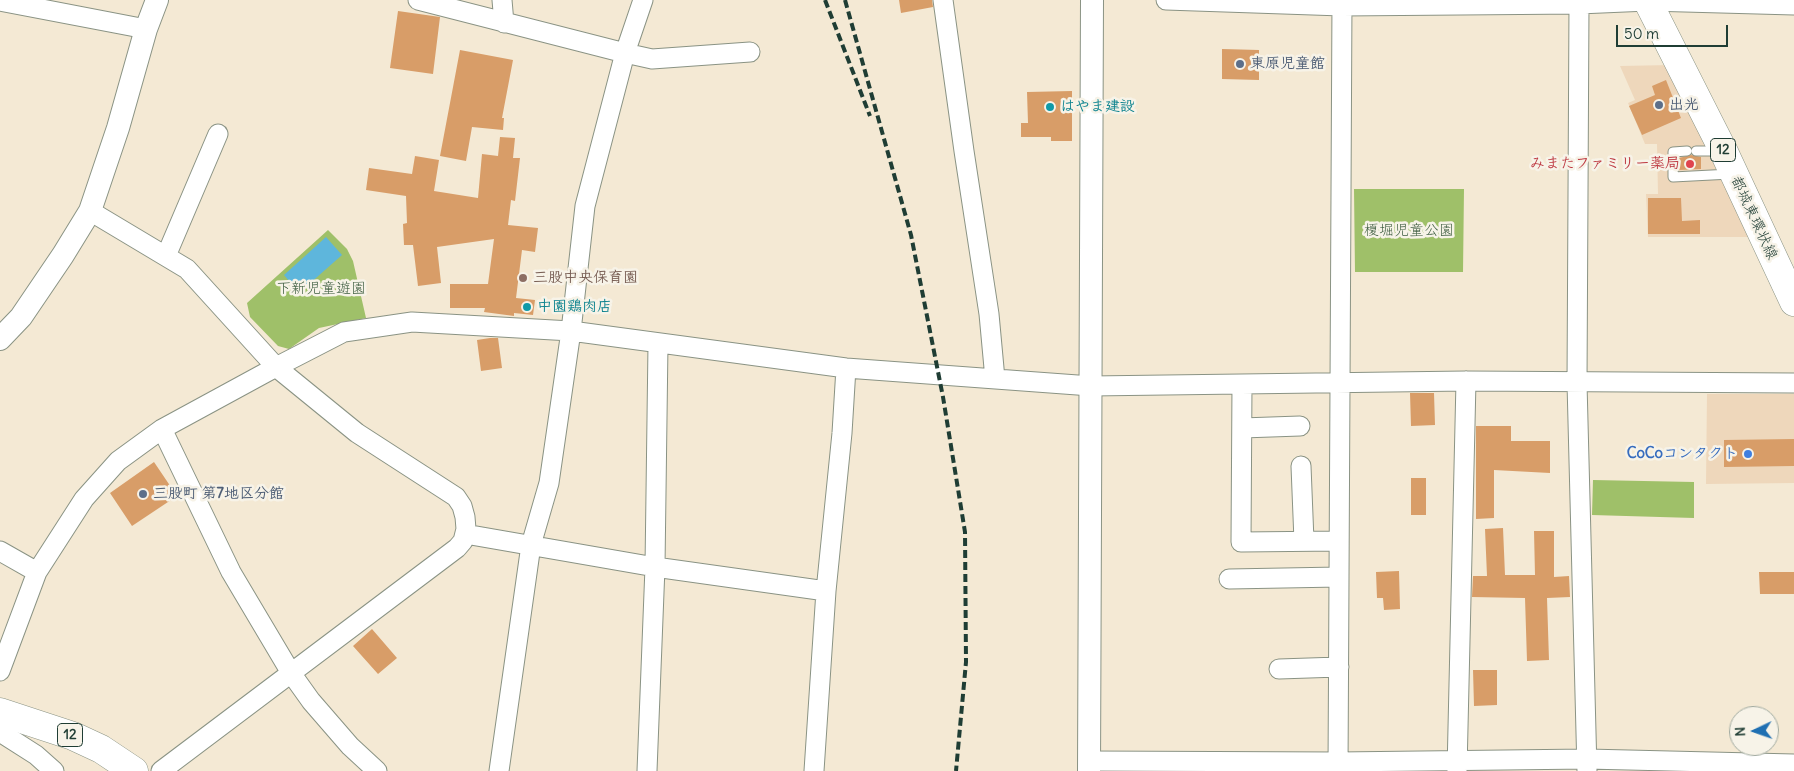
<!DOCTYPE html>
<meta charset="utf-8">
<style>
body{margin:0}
#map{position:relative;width:1794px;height:771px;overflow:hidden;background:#f4e9d4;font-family:Delius,sans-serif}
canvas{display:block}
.north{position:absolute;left:1729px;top:706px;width:50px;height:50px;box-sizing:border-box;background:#f7f3e8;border:1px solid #a1aaa0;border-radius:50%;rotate:267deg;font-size:14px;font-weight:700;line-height:20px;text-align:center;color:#1f3d34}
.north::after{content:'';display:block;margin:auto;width:18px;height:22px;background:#1f6fb2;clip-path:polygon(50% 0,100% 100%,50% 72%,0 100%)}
.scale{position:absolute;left:1616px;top:25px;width:112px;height:22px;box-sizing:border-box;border:2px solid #1f3d34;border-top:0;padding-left:6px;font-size:15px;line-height:18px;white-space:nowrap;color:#1f3d34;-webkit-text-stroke:4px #f7f3e8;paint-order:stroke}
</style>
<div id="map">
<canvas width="1794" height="771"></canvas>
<div class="north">N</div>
<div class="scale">50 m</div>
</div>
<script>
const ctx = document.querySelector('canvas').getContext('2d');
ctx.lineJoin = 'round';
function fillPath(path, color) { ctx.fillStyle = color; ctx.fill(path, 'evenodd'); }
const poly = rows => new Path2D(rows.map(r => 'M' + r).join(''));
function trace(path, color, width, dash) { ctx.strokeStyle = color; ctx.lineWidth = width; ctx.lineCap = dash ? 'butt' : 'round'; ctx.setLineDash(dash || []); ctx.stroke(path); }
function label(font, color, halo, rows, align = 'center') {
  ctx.font = font + ' Delius,"Klee One",sans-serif'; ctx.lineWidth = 5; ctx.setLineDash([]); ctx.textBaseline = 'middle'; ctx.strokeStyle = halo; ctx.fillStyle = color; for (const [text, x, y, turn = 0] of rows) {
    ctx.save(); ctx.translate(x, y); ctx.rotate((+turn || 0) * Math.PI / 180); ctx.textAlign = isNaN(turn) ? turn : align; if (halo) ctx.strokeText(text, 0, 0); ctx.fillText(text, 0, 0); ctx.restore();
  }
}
fillPath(poly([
 [1671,65,1749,237,1648,237,1646,194,1658,194,1657,144,1645,144,1628,103,1635,100,1620,66],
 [1707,394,1794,394,1794,483,1706,484]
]), '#eed7bb');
fillPath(poly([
 [1354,189,1464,189,1463,272,1355,272],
 [328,230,347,249,353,261,366,318,319,328,289,349,278,346,250,317,247,303],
 [1593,480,1694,482,1694,518,1592,515]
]), '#9fc069');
fillPath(poly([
 [326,237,342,255,299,293,284,275]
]), '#5eb6dc');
fillPath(poly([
 [899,0,932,0,933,7,901,13],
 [398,11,440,17,433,74,390,68],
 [1222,49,1259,50,1259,80,1222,79],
 [460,50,513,60,502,118,504,118,503,130,472,127,466,161,440,156],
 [1666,80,1681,118,1642,135,1629,106,1655,95,1652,86],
 [1072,91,1072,141,1051,141,1051,137,1021,137,1021,123,1028,123,1027,92],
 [500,137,515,138,513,158,520,158,515,201,511,200,508,225,538,228,535,252,522,250,516,298,535,300,533,315,514,313,514,316,484,312,485,308,450,308,450,284,488,284,494,239,437,247,441,283,418,286,413,245,404,245,403,224,407,223,406,196,366,190,369,168,412,174,415,156,439,160,434,191,478,198,482,154,498,156],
 [1691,155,1701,157,1701,169,1679,170,1679,158],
 [1648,198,1681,198,1682,221,1700,220,1700,234,1648,234],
 [490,338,498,338,502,368,481,371,477,340],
 [1410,393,1434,393,1435,425,1411,426],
 [1476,426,1511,426,1511,441,1550,441,1550,473,1494,470,1494,518,1476,519],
 [1794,439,1794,466,1724,467,1724,440],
 [154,462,177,496,132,526,110,493],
 [1411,478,1426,478,1426,515,1411,515],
 [1503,528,1505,575,1535,575,1534,531,1554,531,1554,577,1569,576,1570,597,1547,598,1549,660,1527,661,1525,598,1472,597,1473,576,1487,576,1485,529],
 [1399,571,1400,609,1384,610,1383,598,1377,598,1376,572],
 [1759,572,1794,572,1794,594,1760,594],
 [372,629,397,658,378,674,353,646],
 [1473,670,1497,670,1497,705,1474,706]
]), '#d89d68');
const service = poly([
 [1687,151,1673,152,1673,177,1731,174],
 [1696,151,1718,151]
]);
const minor = poly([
 [418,0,625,53,585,206,571,331,549,483,531,545,499,771],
 [502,0,504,23],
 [643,0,625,53,652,59,750,52],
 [943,0,964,151,989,314,995,379],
 [1166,0,1342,6,1579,4,1648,1,1794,5],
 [0,1,146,29],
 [1579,4,1577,383,1587,771],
 [90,211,187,269,276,367,357,433,456,497,462,506,465,517,466,529,463,541,457,548,161,771],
 [166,256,218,134],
 [1242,384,1241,542,1339,541],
 [1242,428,1300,426],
 [162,429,231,572,291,673,311,701,350,746,377,771],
 [1301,466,1304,541],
 [465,534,655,567,826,591],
 [0,551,37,572],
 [1229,579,1339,577],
 [1279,669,1339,667],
 [0,671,37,572,84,499,118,461,162,429,276,367,344,332,412,322,571,331,846,368,1091,386,1466,381,1794,383],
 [0,732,36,755,54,771],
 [1089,761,1338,762,1587,759,1794,764],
 [647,771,655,567,658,344],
 [814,771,826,591,842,433,846,368],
 [1338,771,1342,0],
 [1457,771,1466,381]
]);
const tertiary = poly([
 [0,339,21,317,63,255,90,211,118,128,146,29,157,0],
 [1089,771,1092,0]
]);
const primary = poly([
 [1647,0,1723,150,1794,302],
 [0,712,73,736,101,749,134,771]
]);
trace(service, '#8a9384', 11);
trace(minor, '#8a9384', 21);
trace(tertiary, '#8a9384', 24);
trace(primary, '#8a9384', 29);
trace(service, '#fff', 9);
trace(minor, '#fff', 19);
trace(tertiary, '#fff', 22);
trace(primary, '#fff', 28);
trace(poly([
 [825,0,870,116],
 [845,0,911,235,943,397,965,532,966,662,956,771]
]), '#1f3d34', 4, [8, 4]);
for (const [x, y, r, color] of [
 [1240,64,5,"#5c6f8a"],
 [1659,105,5,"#5c6f8a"],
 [1050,107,5,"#0f9aa8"],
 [1690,164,5,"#e0444e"],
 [523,278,5,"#8d6e63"],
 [527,307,5,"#0f9aa8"],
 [1748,454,5,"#3f7fe0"],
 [143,494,5,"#5c6f8a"]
]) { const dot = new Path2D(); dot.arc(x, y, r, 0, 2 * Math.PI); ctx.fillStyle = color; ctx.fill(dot); trace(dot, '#f7f3e8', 2); }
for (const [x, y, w] of [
 [1723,150,25],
 [70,735,25]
]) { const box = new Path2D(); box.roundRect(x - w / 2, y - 11.5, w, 23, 4); ctx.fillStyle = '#f7f3e8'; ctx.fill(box); trace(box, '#1f3d34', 1); }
label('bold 14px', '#1f3d34', null, [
 ["12",1723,150],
 ["12",70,735]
]);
label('bold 15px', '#4e5e75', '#f7f3e8', [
 ["東原児童館",1250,64],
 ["出光",1669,105],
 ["三股町 第7地区分館",153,494]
], 'left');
label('bold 15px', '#0d838f', '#f7f3e8', [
 ["はやま建設",1060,107],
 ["中園鶏肉店",537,307]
], 'left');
label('bold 15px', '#be3a42', '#f7f3e8', [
 ["みまたファミリー薬局",1680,164]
], 'right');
label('15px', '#1f3d34', '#f7f3e8', [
 ["都城東環状線",1754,218,65]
]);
label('15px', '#3f5e41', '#f7f3e8', [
 ["榎堀児童公園",1409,231],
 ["下新児童遊園",321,289]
]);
label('bold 15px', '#785e54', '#f7f3e8', [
 ["三股中央保育園",533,278]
], 'left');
label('bold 15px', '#366cbe', '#f7f3e8', [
 ["CoCoコンタクト",1738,454]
], 'right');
</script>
